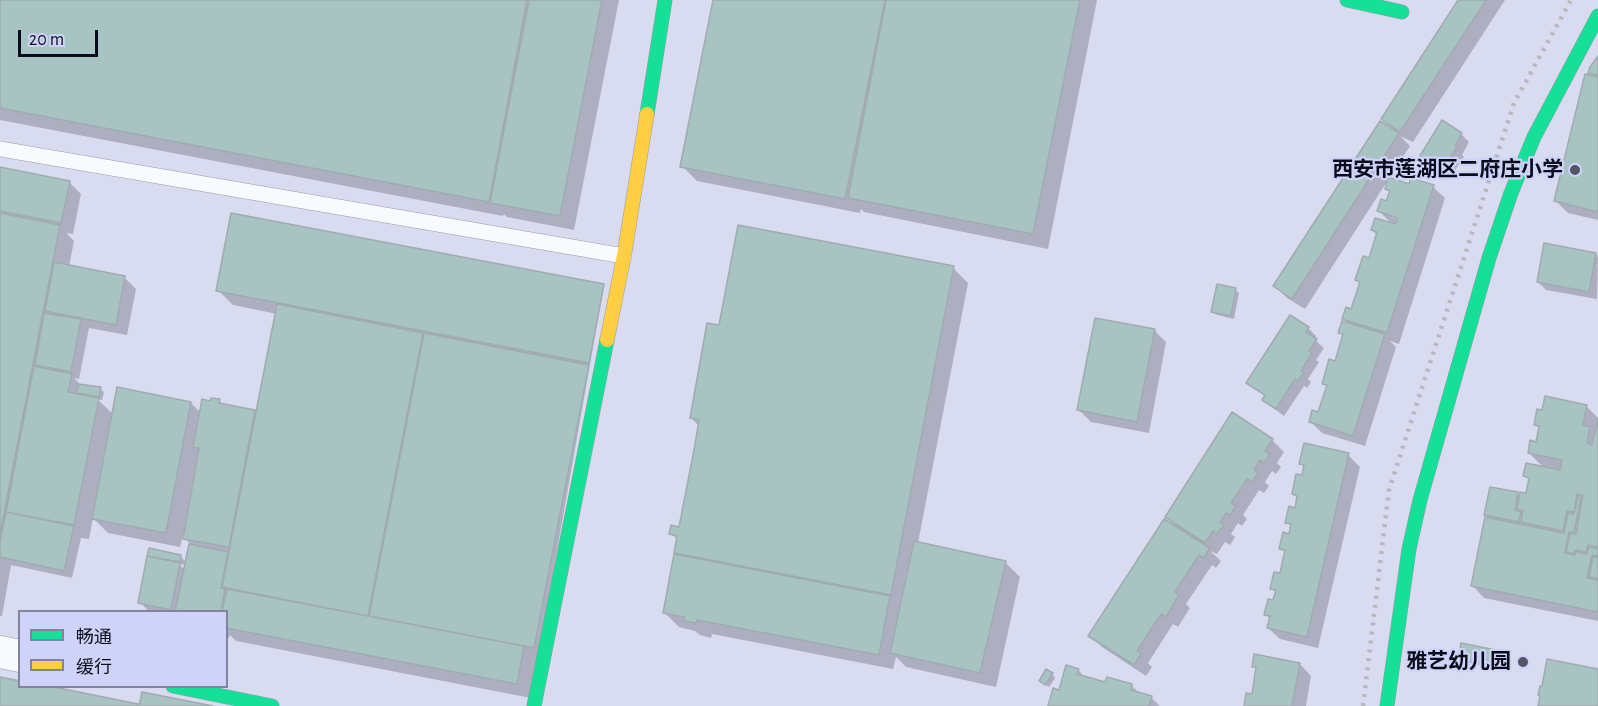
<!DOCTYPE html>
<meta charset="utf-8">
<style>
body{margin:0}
#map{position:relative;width:1598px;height:706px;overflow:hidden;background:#d9dbf0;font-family:"Alegreya Sans","Noto Sans SC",sans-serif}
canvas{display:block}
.legend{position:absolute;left:18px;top:610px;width:210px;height:78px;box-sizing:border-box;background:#d0d3f9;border:2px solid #8183a0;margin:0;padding:8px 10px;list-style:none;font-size:18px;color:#0b0c1b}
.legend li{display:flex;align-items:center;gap:12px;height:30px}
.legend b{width:30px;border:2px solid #8183a0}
.scale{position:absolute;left:18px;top:30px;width:80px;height:27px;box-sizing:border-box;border:3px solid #0b0c1b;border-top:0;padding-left:8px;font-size:18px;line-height:21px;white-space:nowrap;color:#0b0c1b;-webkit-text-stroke:4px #d0d3f9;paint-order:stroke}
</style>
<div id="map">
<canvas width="1598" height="706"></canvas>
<ul class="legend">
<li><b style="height:8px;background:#16e098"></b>畅通</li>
<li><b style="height:8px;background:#ffcf43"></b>缓行</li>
</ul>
<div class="scale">20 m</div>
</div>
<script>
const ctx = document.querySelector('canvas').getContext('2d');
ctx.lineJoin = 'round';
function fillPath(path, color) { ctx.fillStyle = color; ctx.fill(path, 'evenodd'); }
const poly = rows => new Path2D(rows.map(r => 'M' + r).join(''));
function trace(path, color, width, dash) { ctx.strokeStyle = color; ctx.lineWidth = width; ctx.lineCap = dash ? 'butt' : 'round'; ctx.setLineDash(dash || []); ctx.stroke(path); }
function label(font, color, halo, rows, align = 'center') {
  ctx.font = font + ' "Alegreya Sans","Noto Sans SC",sans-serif'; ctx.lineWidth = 4.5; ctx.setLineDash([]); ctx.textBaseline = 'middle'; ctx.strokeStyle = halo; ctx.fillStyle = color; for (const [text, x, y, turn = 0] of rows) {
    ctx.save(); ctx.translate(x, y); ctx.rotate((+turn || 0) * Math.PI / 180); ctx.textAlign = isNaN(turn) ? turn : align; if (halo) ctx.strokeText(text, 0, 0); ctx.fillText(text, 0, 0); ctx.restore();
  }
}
fillPath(poly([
 [0,0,619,0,574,230,507,217,504,214,503,216,0,120],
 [715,0,1097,0,1048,249,864,212,861,209,860,213,697,181,682,166],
 [1460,0,1505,0,1413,142,1400,136,1410,146,1389,179,1410,185,1433,187,1445,198,1399,344,1390,341,1396,347,1365,446,1322,433,1310,421,1319,413,1328,388,1323,383,1336,363,1344,336,1340,332,1350,325,1344,318,1352,311,1361,284,1356,280,1370,260,1377,235,1372,230,1393,225,1379,211,1387,203,1391,193,1386,188,1388,180,1305,309,1287,298,1275,286,1393,129,1383,119],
 [1391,214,1404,222,1391,217],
 [1598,59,1598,220,1568,213,1556,201,1595,78,1589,73],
 [1443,122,1461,134,1469,142,1462,155,1464,157,1448,180,1427,167,1419,159],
 [0,169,69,182,81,194,73,234,66,233,74,241,69,267,124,277,136,289,127,335,89,328,79,379,74,378,82,386,100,389,104,392,102,400,97,399,114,415,191,403,201,413,203,400,220,401,224,406,254,411,257,415,277,314,233,305,218,290,604,285,531,698,236,641,230,635,229,638,226,637,226,612,149,612,140,602,153,559,149,555,181,557,187,563,190,544,183,536,180,547,108,533,93,518,89,539,81,538,72,578,11,565,2,616,0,616],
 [179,564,186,565,185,570],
 [1596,254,1598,257,1597,299,1546,290,1538,282],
 [953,268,968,283,918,543,1005,562,1020,577,996,687,906,667,896,657,893,669,712,634,711,638,700,635,695,631,679,627,664,612,681,557,676,552,678,540,671,533,681,529,699,426,691,418,720,327],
 [1235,290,1239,293,1234,319,1217,315,1213,312],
 [1308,328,1316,336,1314,339,1324,348,1316,360,1319,362,1308,379,1311,382,1307,388,1304,386,1284,416,1272,407,1264,400,1266,397,1248,382],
 [1155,331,1166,342,1149,433,1091,422,1079,410],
 [1586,406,1598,418,1598,621,1484,598,1473,586,1491,520,1486,515,1518,494,1521,497,1527,495,1530,481,1525,476,1545,469,1529,453,1537,443,1540,429,1535,424],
 [1272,440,1284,452,1277,463,1281,467,1276,474,1272,471,1265,482,1269,486,1264,493,1259,490,1243,515,1247,519,1242,526,1238,523,1231,534,1235,537,1230,545,1225,542,1217,554,1210,551,1221,561,1216,568,1212,565,1186,604,1190,608,1178,627,1173,624,1148,663,1152,667,1146,676,1102,647,1090,635,1177,527,1167,517],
 [1348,455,1360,467,1318,648,1280,639,1268,628,1270,619,1266,614,1274,602,1276,593,1272,588,1281,575,1286,554,1281,548,1290,536,1292,527,1287,522,1296,509,1298,499,1294,494,1303,477,1305,468,1301,463],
 [1505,653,1509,657,1506,670,1464,662,1460,658],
 [1300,664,1311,676,1306,706,1245,706,1253,696,1257,670,1253,666],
 [1078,670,1086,678,1106,683,1132,686,1140,694,1151,697,1160,706,1050,706],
 [1052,674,1055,678,1049,687,1044,684]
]), '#0003');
const building = poly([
 [0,0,527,0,489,202,0,108,0,0],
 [529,0,602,0,560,216,490,203,529,0],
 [713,0,885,0,845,199,680,167,713,0],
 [886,0,1080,0,1033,234,848,198,886,0],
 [1458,0,1486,0,1400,132,1381,119,1458,0],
 [1598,56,1598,75,1588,73,1590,67,1598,56],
 [1585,74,1598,77,1598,212,1554,201,1585,74],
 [1442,120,1462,133,1455,146,1457,147,1440,173,1418,159,1442,120],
 [1380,121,1399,133,1292,299,1273,286,1380,121],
 [0,167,70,181,61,223,0,211,0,167],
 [1388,177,1409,184,1411,178,1434,185,1387,333,1342,319,1346,307,1351,309,1360,282,1355,280,1363,256,1369,258,1377,232,1371,230,1375,218,1396,224,1397,218,1377,211,1381,199,1386,201,1390,191,1385,189,1388,177],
 [0,213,60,225,0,534,0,213],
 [231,213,604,284,589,363,216,291,231,213],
 [738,225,954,266,891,595,674,553,677,536,669,534,671,525,679,527,694,450,699,420,690,418,707,323,719,325,738,225],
 [1544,243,1596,253,1589,292,1537,282,1544,243],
 [54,262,125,276,116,325,45,311,54,262],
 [1217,284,1236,288,1231,316,1211,312,1217,284],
 [277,304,423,333,368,616,222,587,277,304],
 [44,313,81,319,71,372,35,365,44,313],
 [1290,315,1309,327,1306,332,1317,339,1309,351,1312,353,1301,371,1304,373,1298,381,1295,379,1276,409,1262,400,1265,395,1246,383,1290,315],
 [1095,318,1155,329,1137,422,1077,410,1095,318],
 [1342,321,1385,334,1353,436,1309,422,1312,410,1318,412,1327,385,1322,384,1329,359,1335,361,1343,334,1338,333,1342,321],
 [424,333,589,365,534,648,369,616,424,333],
 [34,366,72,374,68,392,99,398,74,525,6,512,34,366],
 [78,384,101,387,99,397,77,393,78,384],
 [117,387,191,402,166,533,92,519,117,387],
 [1545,396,1587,405,1583,425,1590,427,1587,443,1592,445,1598,418,1598,547,1588,545,1586,552,1575,550,1574,554,1566,552,1570,533,1576,534,1583,495,1577,494,1574,512,1567,511,1563,531,1521,522,1523,510,1517,509,1520,492,1526,493,1529,478,1523,476,1526,463,1560,470,1562,460,1528,453,1530,440,1536,442,1539,426,1534,425,1537,409,1542,410,1545,396],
 [211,398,220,399,219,403,255,410,229,547,183,539,199,448,193,447,202,399,210,401,211,398],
 [1232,412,1273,439,1265,451,1270,454,1264,463,1260,460,1254,470,1258,473,1252,482,1247,479,1231,503,1236,506,1230,515,1226,513,1220,522,1224,525,1217,534,1213,531,1205,543,1165,517,1232,412],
 [1304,443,1349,453,1307,637,1267,628,1270,616,1264,615,1268,599,1273,600,1276,590,1270,589,1274,572,1280,573,1285,550,1279,549,1283,532,1289,534,1291,524,1285,523,1289,506,1295,508,1297,496,1292,494,1296,474,1302,475,1304,465,1299,464,1304,443],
 [1490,487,1518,492,1515,510,1521,512,1519,522,1484,515,1490,487],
 [1578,496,1581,497,1574,533,1569,532,1565,553,1575,555,1576,552,1587,554,1589,547,1598,549,1598,556,1592,555,1587,578,1598,580,1598,612,1471,586,1485,517,1564,533,1568,513,1574,514,1578,496],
 [6,512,74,526,64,571,0,557,0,541,6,512],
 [1164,519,1210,548,1204,558,1199,555,1175,592,1179,595,1166,617,1161,614,1137,651,1141,654,1134,665,1088,636,1164,519],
 [914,541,1006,561,980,673,890,653,914,541],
 [189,544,228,552,221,588,225,589,221,612,175,612,189,544],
 [149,548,181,555,180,562,147,556,149,548],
 [674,554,890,596,879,655,697,620,696,623,684,621,684,617,663,613,674,554],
 [147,556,180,563,171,610,138,603,147,556],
 [1593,556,1598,558,1598,579,1589,577,1593,556],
 [227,589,524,646,517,684,226,628,226,612,222,612,227,589],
 [1461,643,1506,652,1503,667,1458,659,1461,643],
 [1254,654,1300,663,1292,706,1244,706,1246,693,1252,694,1256,667,1252,667,1254,654],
 [1547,659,1598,669,1598,706,1538,706,1540,696,1538,695,1540,686,1542,686,1547,659],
 [1066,665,1079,669,1077,674,1105,682,1107,677,1132,684,1131,690,1152,696,1149,706,1048,706,1053,688,1059,690,1066,665],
 [1046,669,1053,673,1045,685,1039,681,1046,669],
 [0,677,20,681,20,686,49,686,138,704,137,706,0,706,0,677],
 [142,692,213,706,139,706,142,692]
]);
fillPath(building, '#a8c4c2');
trace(building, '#a0abb0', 1.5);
const lane = poly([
 [0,149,624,256]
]);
const street = poly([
 [0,652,20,656]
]);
const fast = poly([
 [1347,0,1402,12],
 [647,114,665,0],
 [173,686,272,706],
 [534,706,607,340],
 [1387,706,1409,549,1420,500,1489,258,1511,193,1534,137,1598,16]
]);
const slow = poly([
 [607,340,624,256,647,114]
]);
trace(lane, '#989aab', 16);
trace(street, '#989aab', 33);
trace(fast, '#989aab', 15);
trace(slow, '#989aab', 15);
trace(lane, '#f9fafd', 15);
trace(street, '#f9fafd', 32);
trace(fast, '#16e098', 14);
trace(slow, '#ffcf43', 14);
trace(poly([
 [1363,706,1389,490,1514,103,1571,0]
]), '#b7b7bd', 4.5, [3, 6]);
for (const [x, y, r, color] of [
 [1575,170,6,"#535466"],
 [1523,662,6,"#535466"]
]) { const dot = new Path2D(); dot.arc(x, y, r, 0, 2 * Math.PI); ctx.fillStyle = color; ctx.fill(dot); trace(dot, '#d0d3f9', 2); }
label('bold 21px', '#0b0c1b', '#d0d3f9', [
 ["西安市莲湖区二府庄小学",1563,170],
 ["雅艺幼儿园",1511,662]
], 'right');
</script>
